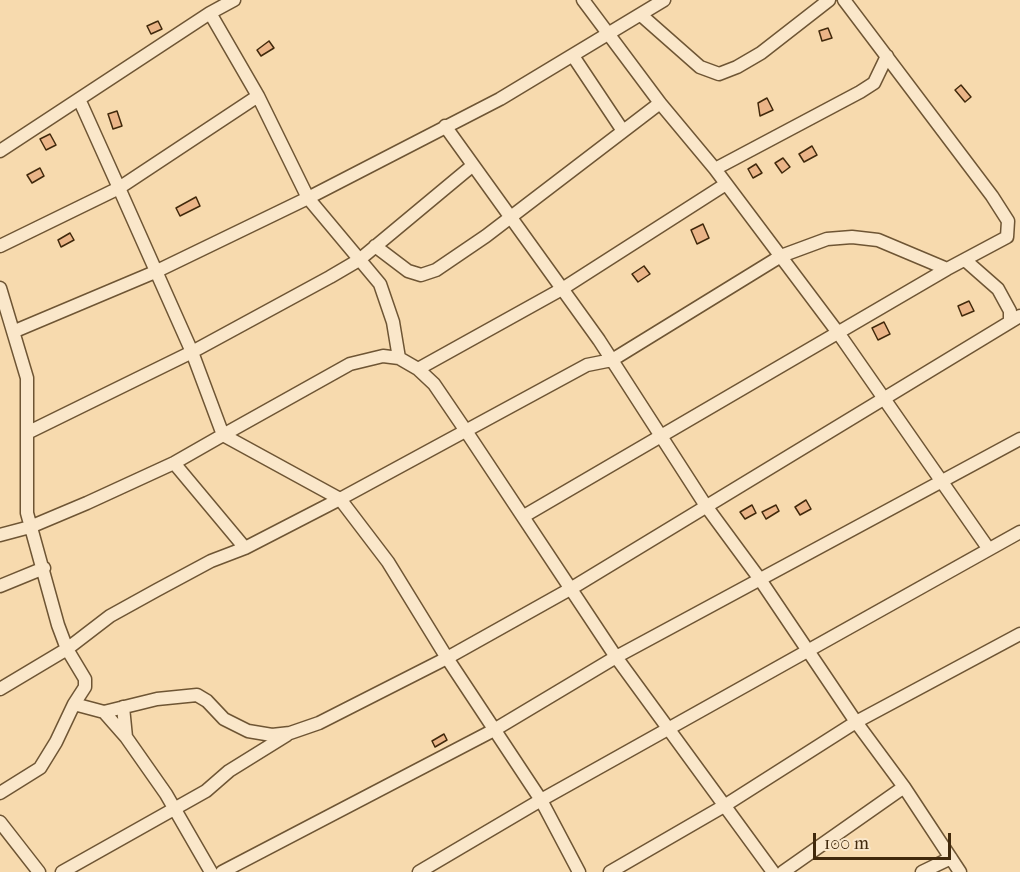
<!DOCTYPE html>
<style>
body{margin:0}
#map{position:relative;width:1020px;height:872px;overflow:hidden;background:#f7daae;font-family:"IM FELL French Canon",serif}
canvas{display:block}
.scale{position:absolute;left:813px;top:833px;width:138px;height:27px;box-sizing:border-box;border:3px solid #41290c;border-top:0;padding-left:8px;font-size:18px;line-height:21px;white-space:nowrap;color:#41290c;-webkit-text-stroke:4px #fae7ca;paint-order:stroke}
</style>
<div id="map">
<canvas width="1020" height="872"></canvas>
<div class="scale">100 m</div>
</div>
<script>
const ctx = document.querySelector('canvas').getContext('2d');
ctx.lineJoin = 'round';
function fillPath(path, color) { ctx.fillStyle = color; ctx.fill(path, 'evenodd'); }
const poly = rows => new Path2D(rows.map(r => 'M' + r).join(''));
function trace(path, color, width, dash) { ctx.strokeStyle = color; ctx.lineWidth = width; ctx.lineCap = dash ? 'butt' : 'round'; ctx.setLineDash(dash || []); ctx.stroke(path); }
const building = poly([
 [158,21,162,29,151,34,147,26,158,21],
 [828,28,832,38,822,41,819,31,828,28],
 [269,41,274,48,261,56,257,50,269,41],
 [961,85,971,97,965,102,955,90,961,85],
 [767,98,773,110,760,116,758,103,767,98],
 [117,111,122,126,113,129,108,114,117,111],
 [50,134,56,145,46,150,40,139,50,134],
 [812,146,817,155,804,162,799,154,812,146],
 [783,158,790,167,782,173,775,163,783,158],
 [756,164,762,173,753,178,748,169,756,164],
 [40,168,44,176,32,183,27,175,40,168],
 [196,197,200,206,180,216,176,208,196,197],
 [703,224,709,238,697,244,691,230,703,224],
 [70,233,74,240,61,247,58,240,70,233],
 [644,266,650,274,638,282,632,274,644,266],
 [969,301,974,311,962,316,958,306,969,301],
 [884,322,890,334,878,340,872,328,884,322],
 [806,500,811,509,800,515,795,507,806,500],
 [752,505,756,513,745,519,740,512,752,505],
 [776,505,779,511,766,519,762,512,776,505],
 [444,734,447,740,435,747,432,741,444,734]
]);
fillPath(building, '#ebb588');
trace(building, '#41290c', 1.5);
const minor = poly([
 [583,0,660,103,715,169,839,334,988,548],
 [210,13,234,0],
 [641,15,700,67,719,74,737,67,761,53,829,0],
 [573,56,623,131],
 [445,126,599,340,706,506,759,578,856,722,904,787,960,872],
 [0,151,210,13,258,96,308,198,380,284,393,322,399,358],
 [715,169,860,92,874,83,887,56],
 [0,246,119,188,79,99],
 [375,246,408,271,421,275,436,270,486,236,660,103],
 [965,260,998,289,1010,311,1010,322],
 [947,269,878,240,852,237,827,239,781,256,612,360,587,365,340,499,388,562,447,658,572,588,1020,316],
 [0,288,27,378,27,513,58,625,67,649,85,679,85,687,74,704],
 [15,331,155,272,308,198,500,99,664,0],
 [418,369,562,289,726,184],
 [29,432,192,352,330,277,359,260,472,166],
 [223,435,350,364,383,356,399,358,418,369,434,384,466,431,616,657,773,872],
 [174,463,245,548],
 [524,516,947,269,1007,237,1008,221,992,196,844,0],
 [0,535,30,527,87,503,174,463,223,435,192,352,119,188,258,96],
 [0,586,44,568],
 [0,689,67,649,110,616,157,590,211,561,245,548,340,499,223,435],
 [123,707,126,737],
 [104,712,126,737,166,794,211,872],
 [0,793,40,768,56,742,74,704,104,712,157,699,197,695,207,701,224,719,248,731,272,735,290,733,319,723,447,658,541,800,579,872],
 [0,822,39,872],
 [62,872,206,791,229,771,287,735],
 [222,872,494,730,616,657,1020,439],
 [419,872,541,800,1020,532],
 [610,872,724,806,856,722,1020,634],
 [783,872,904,787],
 [922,872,951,858]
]);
trace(minor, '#6e5534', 15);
trace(minor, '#fae7ca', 12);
</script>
